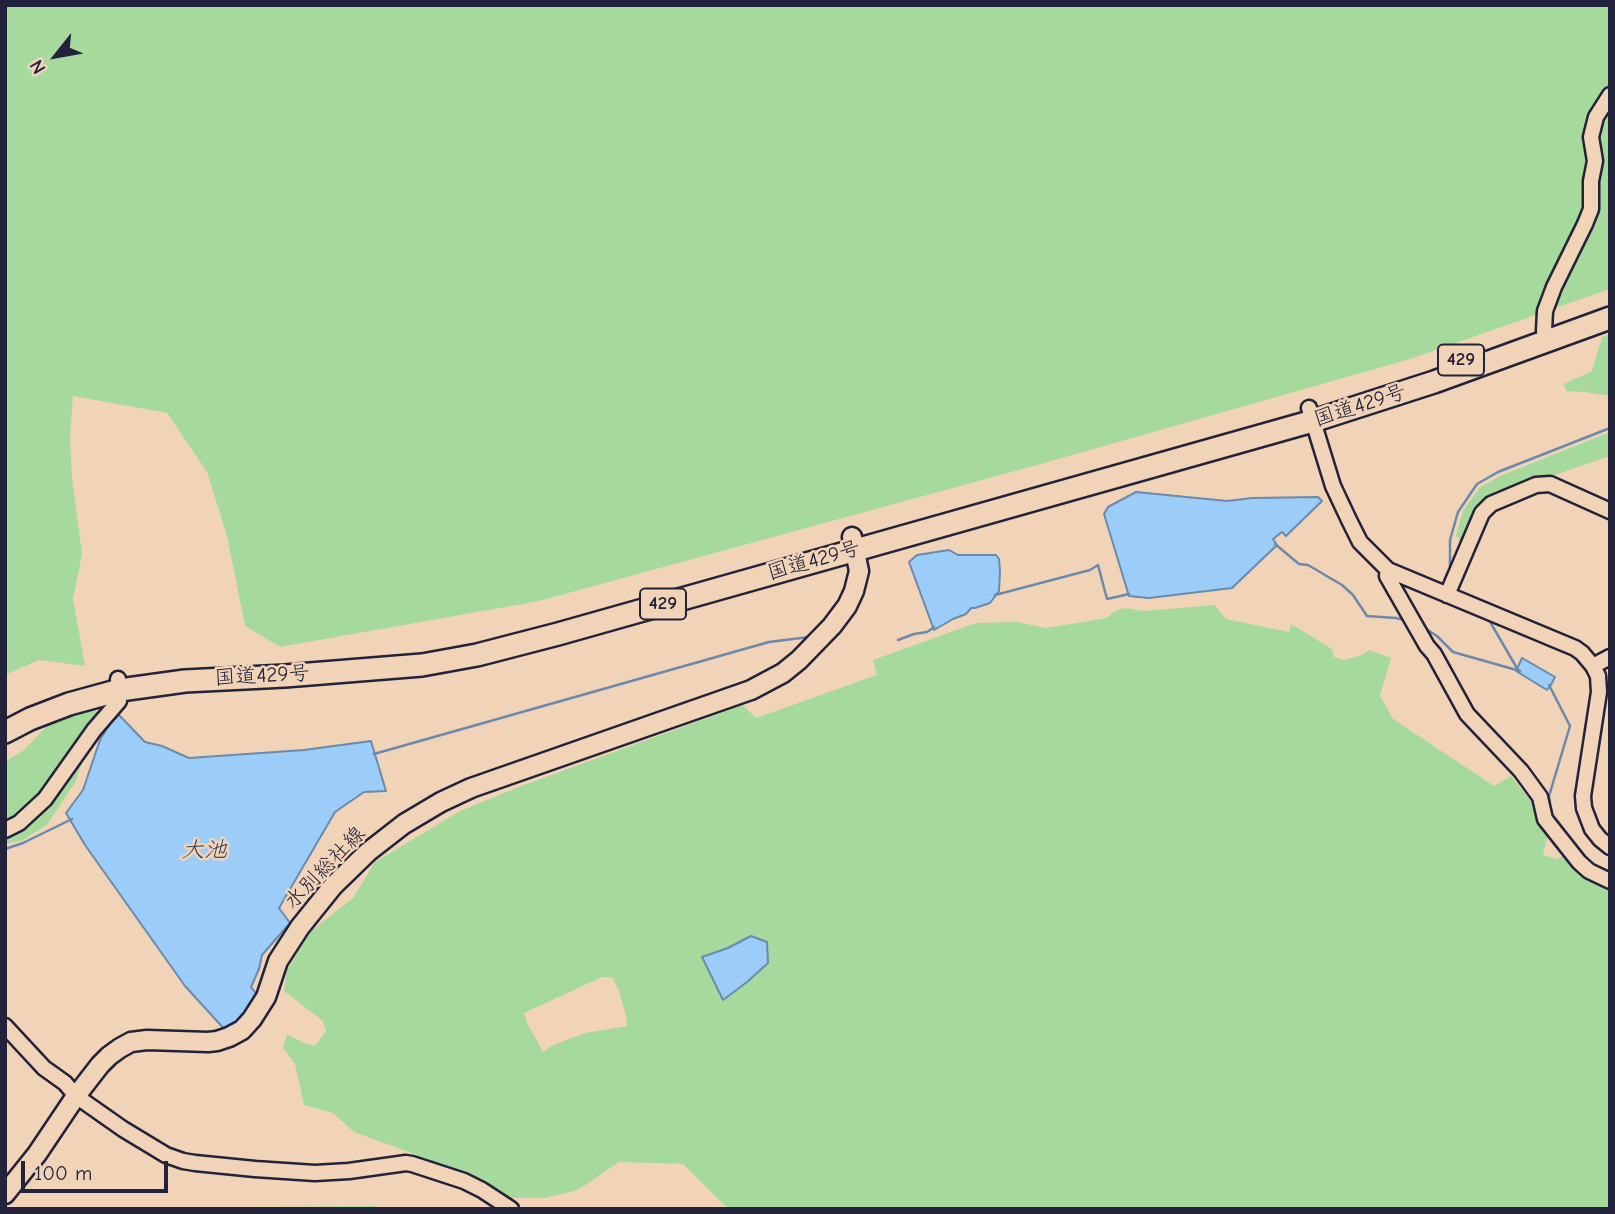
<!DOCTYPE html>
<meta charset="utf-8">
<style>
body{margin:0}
#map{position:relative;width:1615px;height:1214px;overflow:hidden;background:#f1d4b7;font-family:"Comic Neue",sans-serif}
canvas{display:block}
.frame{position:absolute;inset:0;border:7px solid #22223b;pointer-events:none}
.north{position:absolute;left:21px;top:21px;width:70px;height:70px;-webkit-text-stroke:5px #f1d4b7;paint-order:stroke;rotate:239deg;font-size:19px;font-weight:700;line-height:28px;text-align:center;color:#22223b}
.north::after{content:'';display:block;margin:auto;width:24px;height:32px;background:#22223b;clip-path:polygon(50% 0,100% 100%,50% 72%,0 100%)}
.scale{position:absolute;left:21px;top:1161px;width:147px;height:32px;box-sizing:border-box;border:4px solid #22223b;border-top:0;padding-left:9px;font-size:21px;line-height:24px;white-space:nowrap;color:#22223b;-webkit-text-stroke:5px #f1d4b7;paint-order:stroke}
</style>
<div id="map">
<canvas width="1615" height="1214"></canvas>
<div class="frame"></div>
<div class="north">N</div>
<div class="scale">100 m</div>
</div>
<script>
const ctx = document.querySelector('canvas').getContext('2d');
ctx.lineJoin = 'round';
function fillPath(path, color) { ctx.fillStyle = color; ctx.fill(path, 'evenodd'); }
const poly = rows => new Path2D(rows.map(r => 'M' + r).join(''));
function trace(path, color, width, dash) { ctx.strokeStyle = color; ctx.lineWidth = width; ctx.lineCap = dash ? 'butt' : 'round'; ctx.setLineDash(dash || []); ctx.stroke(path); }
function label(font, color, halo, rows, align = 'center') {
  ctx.font = font + ' "Comic Neue","Klee One",sans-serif'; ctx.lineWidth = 5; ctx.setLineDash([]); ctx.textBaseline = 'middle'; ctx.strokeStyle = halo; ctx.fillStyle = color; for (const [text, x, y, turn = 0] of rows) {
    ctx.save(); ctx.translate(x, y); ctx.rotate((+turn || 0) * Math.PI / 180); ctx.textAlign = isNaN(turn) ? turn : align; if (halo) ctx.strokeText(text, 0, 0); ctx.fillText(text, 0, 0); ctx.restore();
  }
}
fillPath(poly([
 [5,5,1610,5,1610,289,1410,359,1037,465,539,601,280,647,245,626,227,536,207,472,167,413,73,396,70,437,72,479,82,554,73,599,85,666,39,660,5,675],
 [1610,334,1610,396,1585,392,1566,391,1564,384,1592,371,1602,337],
 [1610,432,1610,456,1552,476,1496,491,1481,503,1464,541,1460,541,1456,535,1463,511,1480,487,1500,476],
 [1215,605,1226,619,1289,632,1291,624,1332,649,1334,657,1344,660,1362,655,1369,650,1391,658,1380,696,1393,719,1494,786,1511,776,1535,806,1548,833,1543,855,1556,859,1567,855,1610,886,1610,1209,731,1209,724,1205,683,1164,619,1162,578,1190,545,1198,509,1198,425,1158,354,1132,333,1113,304,1105,295,1064,283,1048,287,1034,304,1043,315,1046,326,1031,323,1021,284,991,287,970,310,932,353,898,375,862,460,811,521,786,743,705,756,718,877,675,873,660,976,623,1017,622,1046,628,1107,618,1113,612,1124,608,1144,611],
 [728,948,768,963,747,982,723,1000,702,957],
 [602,977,612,977,618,988,626,1015,627,1026,585,1033,551,1046,543,1052,527,1023,524,1013],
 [92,709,99,713,36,803,5,824,5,762,24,750,49,724],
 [83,759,76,781,47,825,23,840,5,844,5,835,24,826,46,809,62,789,76,766],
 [375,1206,382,1209,257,1209,257,1207]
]), '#a6da9d');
const water = poly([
 [1136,492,1227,501,1252,498,1318,497,1322,501,1286,536,1282,532,1273,539,1277,545,1232,588,1149,598,1129,596,1104,514,1108,507,1136,492],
 [949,550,958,555,996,555,999,559,1000,571,999,591,990,603,975,608,971,608,966,614,953,619,934,630,909,562,917,555,949,550],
 [1522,658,1555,677,1551,685,1547,690,1516,671,1522,658],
 [119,715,145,742,162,746,189,758,304,750,371,741,386,791,364,792,335,812,279,908,290,923,262,955,259,969,251,987,258,996,243,1018,226,1031,185,986,85,845,66,813,83,790,100,740,110,723,119,715],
 [751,936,767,942,768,963,747,982,723,1000,702,957,728,948,751,936]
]);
fillPath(water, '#9bcdf8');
trace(water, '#6b89ac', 2);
trace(poly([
 [1275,544,1299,564,1308,565,1342,585,1353,595,1367,616,1396,618,1408,621],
 [1450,566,1450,540,1458,512,1477,484,1498,472,1610,428],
 [995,595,1090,570,1098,565,1107,599,1129,594],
 [1489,620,1518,670],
 [1423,627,1437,636,1453,652,1520,671],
 [898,640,914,634,927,632,934,627],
 [1549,685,1570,726,1549,796,1550,810],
 [374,754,769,642,809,637],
 [5,849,23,843,72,819]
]), '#6b89ac', 2.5);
const minor = poly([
 [1544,331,1545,311,1554,287,1585,224,1591,209,1591,181,1595,161,1591,137,1596,117,1610,95],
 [1309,408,1333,486,1349,520,1360,542,1388,570,1575,648,1582,653,1593,666,1598,676,1599,692,1583,796,1584,808,1592,829,1600,839,1610,847],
 [1388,570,1387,576,1427,646,1434,654,1467,714,1521,771,1540,797,1545,819,1579,862,1589,871,1610,881],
 [1447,595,1482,513,1491,504,1536,485,1550,484,1610,511],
 [1593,666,1610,657],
 [5,830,19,823,45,799,94,730,119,701,118,679],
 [5,1026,44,1068,65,1083,76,1096,123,1129,166,1155,183,1161,195,1163,255,1169,315,1173,349,1171,406,1163,412,1164,464,1181,482,1190,511,1209]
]);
const major = poly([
 [5,1194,37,1154,76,1096,100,1065,109,1056,120,1048,131,1042,147,1040,208,1042,217,1041,229,1037,242,1030,252,1019,266,997,278,961,300,927,333,886,368,852,404,824,441,802,471,788,751,690,783,673,799,660,832,626,847,606,854,591,859,571,852,537]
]);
const highway = poly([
 [5,732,30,719,69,704,120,690,185,681,285,676,422,665,477,655,558,634,1313,421,1434,382,1610,318]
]);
trace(minor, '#22223b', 19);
trace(major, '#22223b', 23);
trace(highway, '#22223b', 26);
trace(minor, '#f1d4b7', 14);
trace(major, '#f1d4b7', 18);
trace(highway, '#f1d4b7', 21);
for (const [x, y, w] of [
 [1461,360,46],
 [663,604,46]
]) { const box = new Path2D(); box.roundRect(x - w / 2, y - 15.5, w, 31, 5); ctx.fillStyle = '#f1d4b7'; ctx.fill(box); trace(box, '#22223b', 2); }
label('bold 19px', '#22223b', null, [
 ["429",1461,360],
 ["429",663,604]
]);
label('21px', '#22223b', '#f1d4b7', [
 ["国道429号",1360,406,-18],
 ["国道429号",814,561,-16],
 ["国道429号",262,676,-3],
 ["水別総社線",325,868,-46]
]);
label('italic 23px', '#3a4461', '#f1d4b7', [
 ["大池",204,850]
]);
</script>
